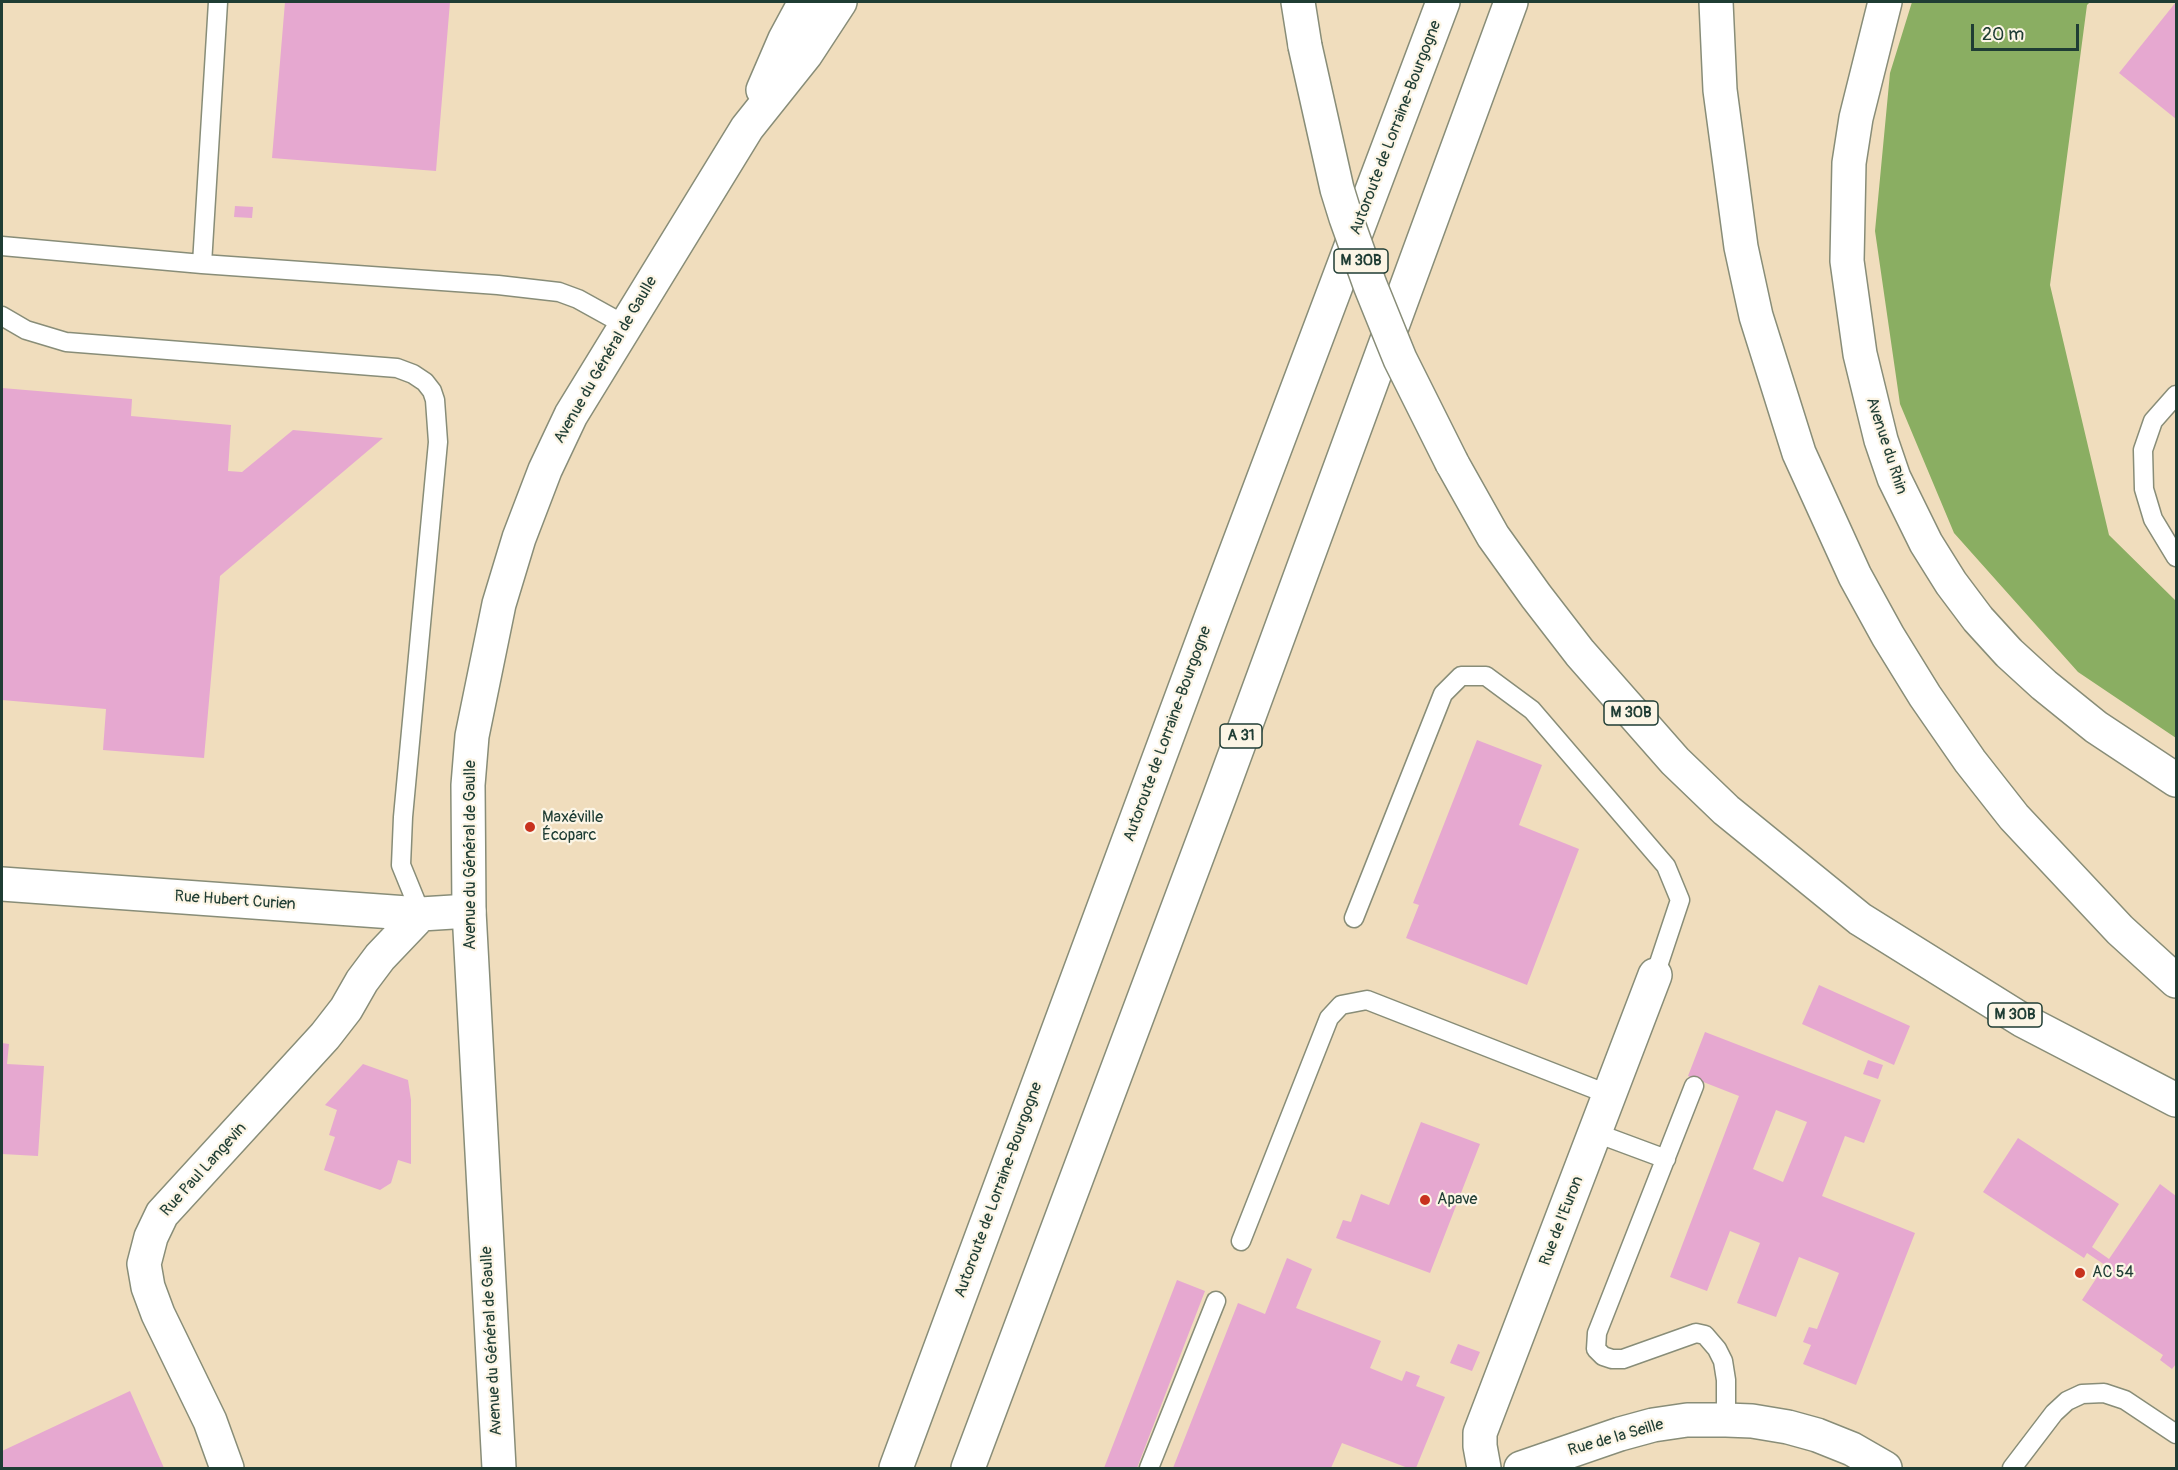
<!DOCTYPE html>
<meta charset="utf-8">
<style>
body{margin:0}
#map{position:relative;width:2178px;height:1470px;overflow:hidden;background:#f0ddbd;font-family:Pangolin,sans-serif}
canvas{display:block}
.frame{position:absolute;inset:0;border:3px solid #1f3d34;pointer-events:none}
.scale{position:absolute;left:1971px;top:24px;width:108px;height:27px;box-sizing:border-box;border:3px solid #1f3d34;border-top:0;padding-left:8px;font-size:18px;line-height:21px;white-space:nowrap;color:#1f3d34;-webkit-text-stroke:4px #fcf5e5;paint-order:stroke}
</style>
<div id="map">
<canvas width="2178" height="1470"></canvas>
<div class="frame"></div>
<div class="scale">20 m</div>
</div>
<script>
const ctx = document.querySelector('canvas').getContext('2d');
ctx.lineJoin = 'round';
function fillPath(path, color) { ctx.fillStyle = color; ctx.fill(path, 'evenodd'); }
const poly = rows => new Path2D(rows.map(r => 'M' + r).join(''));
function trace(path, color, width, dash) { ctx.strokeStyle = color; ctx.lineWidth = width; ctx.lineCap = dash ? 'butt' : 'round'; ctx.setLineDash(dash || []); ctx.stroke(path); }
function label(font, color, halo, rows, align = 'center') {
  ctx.font = font + ' Pangolin,sans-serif'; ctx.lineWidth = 4.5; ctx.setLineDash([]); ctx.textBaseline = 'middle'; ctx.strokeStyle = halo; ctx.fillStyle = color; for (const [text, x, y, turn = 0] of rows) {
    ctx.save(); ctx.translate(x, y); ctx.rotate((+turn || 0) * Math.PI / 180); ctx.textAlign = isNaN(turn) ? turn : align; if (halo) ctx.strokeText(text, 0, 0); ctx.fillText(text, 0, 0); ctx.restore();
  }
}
fillPath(poly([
 [1912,2,2090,2,2087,5,2050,285,2109,535,2176,601,2176,738,2078,672,1954,533,1900,404,1875,231,1890,73]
]), '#8aae62');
fillPath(poly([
 [285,2,450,2,436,171,272,158],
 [2176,2,2176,119,2119,73],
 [235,206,253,207,252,218,234,217],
 [2,388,132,399,131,416,231,425,228,471,242,472,293,430,383,438,220,576,204,758,103,750,106,709,2,700],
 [1477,740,1542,765,1519,825,1579,849,1527,985,1406,938,1419,905,1413,903],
 [1819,985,1910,1026,1894,1065,1802,1024],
 [1705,1032,1881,1100,1864,1143,1845,1136,1822,1196,1915,1233,1856,1385,1803,1364,1811,1345,1803,1342,1809,1327,1817,1329,1839,1273,1799,1257,1776,1317,1737,1303,1760,1243,1730,1231,1707,1291,1670,1277,1739,1096,1688,1076],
 [1776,1110,1807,1122,1783,1182,1753,1169],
 [2,1043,9,1044,7,1064,44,1066,38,1156,2,1154],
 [1868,1060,1883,1065,1878,1079,1863,1074],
 [363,1064,408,1080,411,1100,411,1164,398,1160,391,1183,380,1190,324,1170,335,1137,329,1135,337,1110,325,1105],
 [1421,1122,1480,1144,1430,1273,1336,1238,1343,1220,1351,1222,1361,1194,1389,1205],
 [2018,1138,2119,1204,2092,1247,2109,1259,2160,1184,2176,1196,2176,1364,2172,1369,2160,1360,2163,1355,2082,1300,2105,1265,2087,1253,2084,1258,1983,1192],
 [1287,1258,1312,1269,1296,1308,1381,1341,1370,1368,1402,1381,1406,1371,1420,1376,1416,1386,1445,1397,1416,1468,1408,1468,1342,1443,1331,1468,1173,1468,1238,1303,1265,1314],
 [1177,1280,1205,1291,1137,1468,1104,1468],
 [1458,1344,1480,1352,1472,1371,1450,1363],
 [130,1391,164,1468,2,1468,2,1451]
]), '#e6a8d0');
const lane = poly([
 [2,246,202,264,498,285,559,292,578,299,625,325],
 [202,264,218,2],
 [2,316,26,330,66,342,397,368,413,374,425,382,432,391,435,400,438,442,403,817,401,865,421,914],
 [2176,395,2153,421,2143,450,2144,489,2153,519,2176,557],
 [1354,918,1443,694,1461,676,1486,676,1532,710,1666,866,1680,900,1655,975],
 [1694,1086,1597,1333,1596,1349,1603,1356,1612,1359,1623,1359,1696,1333,1705,1335,1717,1349,1723,1361,1726,1380,1726,1420],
 [1596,1133,1666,1159],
 [1241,1241,1329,1018,1341,1005,1367,1000,1610,1095],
 [1149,1468,1216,1301],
 [2012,1468,2054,1413,2067,1401,2082,1394,2104,1393,2125,1400,2176,1434]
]);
const street = poly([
 [2,884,421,914,469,911],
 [227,1468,210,1421,158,1314,148,1287,144,1264,151,1237,162,1214,325,1036,346,1009,362,981,380,957,421,914],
 [1484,1468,1480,1446,1480,1433,1655,975],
 [1521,1468,1620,1434,1653,1425,1687,1420,1726,1420,1752,1421,1788,1427,1817,1435,1852,1449,1885,1468]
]);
const secondary = poly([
 [1885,2,1856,118,1849,163,1847,261,1860,354,1881,440,1894,478,1926,543,1951,583,1978,619,2009,653,2044,685,2096,727,2176,780],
 [763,90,785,39,805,2],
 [499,1468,469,911,468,785,472,736,499,604,519,538,545,470,571,415,747,128,806,54,840,2]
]);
const primary = poly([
 [1298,2,1305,46],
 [1452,463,1493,536,1536,596,1580,653,1675,761,1726,810,1860,919,2022,1020,2176,1100]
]);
const highway = poly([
 [1716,2,1720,90,1741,247,1756,316,1799,453,1855,576,1888,636,1925,696,1970,761,2014,817,2120,930,2176,981],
 [896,1468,1211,618,1443,2],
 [968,1468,1219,798,1511,2]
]);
trace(lane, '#888d78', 21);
trace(street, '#888d78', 36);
trace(secondary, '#888d78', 36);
trace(primary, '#888d78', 36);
trace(highway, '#888d78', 36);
trace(lane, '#fff', 18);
trace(street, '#fff', 33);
trace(secondary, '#fff', 33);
trace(primary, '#fff', 33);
trace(highway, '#fff', 33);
const primaryBridge = poly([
 [1305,46,1337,189,1346,218,1370,285,1400,359,1452,463]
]);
trace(primaryBridge, '#888d78', 36, []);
trace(primaryBridge, '#fff', 33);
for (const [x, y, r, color] of [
 [530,827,6,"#c8321e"],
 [1425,1200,6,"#c8321e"],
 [2080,1273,6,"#c8321e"]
]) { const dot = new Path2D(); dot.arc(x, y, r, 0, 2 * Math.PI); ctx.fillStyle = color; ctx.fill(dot); trace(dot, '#fcf5e5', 2); }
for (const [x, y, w] of [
 [1361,261,54],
 [1631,713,54],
 [1241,736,42],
 [2015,1015,54]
]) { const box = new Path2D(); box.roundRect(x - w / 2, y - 12, w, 24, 4.5); ctx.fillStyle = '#fcf5e5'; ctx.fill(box); trace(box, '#1f3d34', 1.5); }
label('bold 15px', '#1f3d34', null, [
 ["M 30B",1361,261],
 ["M 30B",1631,713],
 ["A 31",1241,736],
 ["M 30B",2015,1015]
]);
label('16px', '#1f3d34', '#fcf5e5', [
 ["Autoroute de Lorraine-Bourgogne",1396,128,-69],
 ["Avenue du Général de Gaulle",606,360,-60],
 ["Avenue du Rhin",1886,446,72],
 ["Autoroute de Lorraine-Bourgogne",1168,734,-70],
 ["Avenue du Général de Gaulle",471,855,-90],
 ["Rue Hubert Curien",235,901,4],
 ["Rue Paul Langevin",204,1170,-48],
 ["Autoroute de Lorraine-Bourgogne",999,1190,-70],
 ["Rue de l'Euron",1562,1221,-69],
 ["Avenue du Général de Gaulle",492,1341,-93],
 ["Rue de la Seille",1616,1438,-16]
]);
label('16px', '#1f3d34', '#fcf5e5', [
 ["Maxéville",542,818],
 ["Écoparc",542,836],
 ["Apave",1437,1200],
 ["AC 54",2092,1273]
], 'left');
</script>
